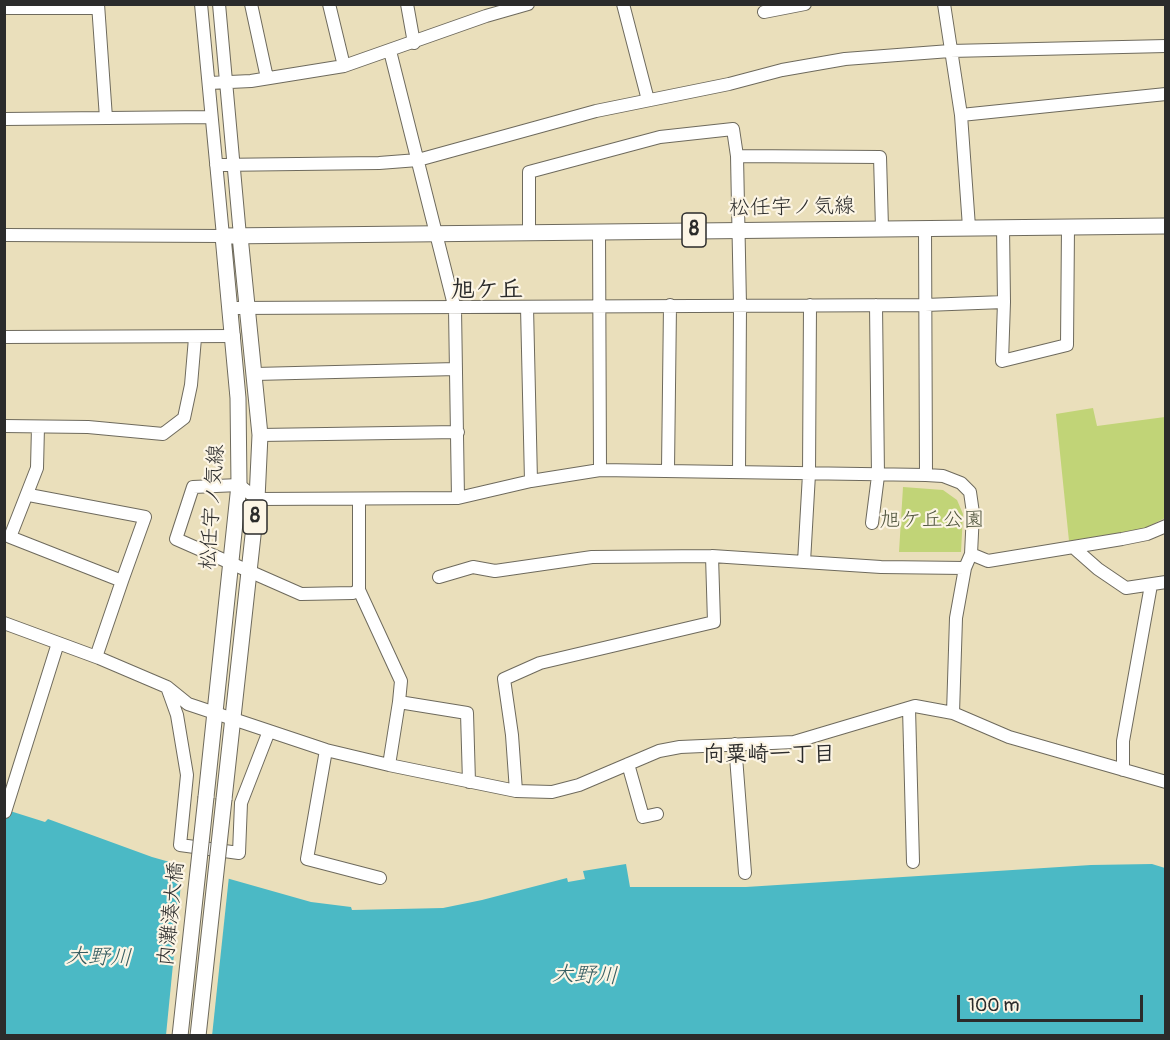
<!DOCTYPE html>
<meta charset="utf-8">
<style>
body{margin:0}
#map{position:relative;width:1170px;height:1040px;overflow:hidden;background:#eadfbb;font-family:Pangolin,sans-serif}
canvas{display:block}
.frame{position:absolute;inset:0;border:6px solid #2b2b2b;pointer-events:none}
.scale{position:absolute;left:957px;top:995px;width:186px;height:27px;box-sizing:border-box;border:3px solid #2b2b2b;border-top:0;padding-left:8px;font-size:18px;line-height:21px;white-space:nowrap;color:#2b2b2b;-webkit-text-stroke:4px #fcf5e5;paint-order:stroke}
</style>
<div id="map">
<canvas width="1170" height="1040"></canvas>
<div class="frame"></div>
<div class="scale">100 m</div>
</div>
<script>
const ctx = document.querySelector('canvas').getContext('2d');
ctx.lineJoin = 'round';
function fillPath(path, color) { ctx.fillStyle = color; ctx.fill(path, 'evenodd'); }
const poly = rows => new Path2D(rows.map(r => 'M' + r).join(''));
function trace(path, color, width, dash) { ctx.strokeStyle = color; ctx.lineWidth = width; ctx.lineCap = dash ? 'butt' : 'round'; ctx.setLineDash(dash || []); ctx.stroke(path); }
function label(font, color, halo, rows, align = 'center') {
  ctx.font = font + ' Pangolin,"Klee One",sans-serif'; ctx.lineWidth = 4.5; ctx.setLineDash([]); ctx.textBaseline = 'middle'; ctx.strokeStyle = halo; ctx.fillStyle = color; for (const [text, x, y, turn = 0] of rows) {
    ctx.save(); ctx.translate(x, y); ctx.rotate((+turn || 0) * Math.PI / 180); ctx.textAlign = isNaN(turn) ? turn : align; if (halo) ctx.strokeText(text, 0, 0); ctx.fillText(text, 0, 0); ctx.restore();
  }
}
fillPath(poly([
 [1093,408,1097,426,1165,417,1165,518,1143,529,1069,541,1056,414],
 [903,487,943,490,957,500,963,514,961,552,899,552]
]), '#c1d477');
fillPath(poly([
 [10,811,45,822,48,819,152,857,311,902,351,907,352,910,443,908,482,900,563,879,567,878,568,882,585,879,583,871,626,864,630,887,746,887,1091,865,1152,864,1165,868,1165,1035,5,1035,4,816]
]), '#4bb9c5');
fillPath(poly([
 [183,863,229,876,212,1036,166,1035]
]), '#eadfbb');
const minor = poly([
 [98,4,106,118],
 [219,4,240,236],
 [251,4,267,78],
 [329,4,344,66],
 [407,4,414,43],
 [623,4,648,100],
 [944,4,961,115,969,227],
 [4,8,98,8],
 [764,12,805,4],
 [209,83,251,81,344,66,486,16,528,4],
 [961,115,1166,94],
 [4,119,211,117],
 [737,156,880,157,882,228],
 [216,165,379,163,418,160,596,111,729,84,782,70,845,59,950,51,1166,46],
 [925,228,926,475,943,476,961,483,970,492,973,513,971,554,965,568,956,618,953,713],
 [599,231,600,470],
 [529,232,529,172,660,137,733,129,737,156,740,305,739,472],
 [4,235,223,236,201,4],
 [1004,302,1002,361,1067,345,1068,227],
 [527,307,531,481],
 [232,308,925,305,1004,302,1003,227],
 [4,337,234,336],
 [255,374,456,369],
 [4,426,88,427,163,434,184,418,191,385,195,338],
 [38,427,37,468,10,537,122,581,96,657],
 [260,435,458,432],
 [668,469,670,305],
 [29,495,145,517,122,581],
 [458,498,531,481,600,470,926,475],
 [359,500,359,590,401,681,399,702,467,713,469,782],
 [872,523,878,476,876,305],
 [1073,547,1098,569,1126,588,1166,582],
 [971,554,988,561,1122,539,1147,534,1166,526],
 [804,562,809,474,810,305],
 [439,577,473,567,495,571,592,557,712,556,881,567,965,568],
 [359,590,353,593,301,594,176,539,193,487,239,485,257,499,458,498,455,309,390,51],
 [4,623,99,658,167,687,177,715,187,775,180,845,239,853,241,803,269,731,326,750,389,765,516,791,552,792,579,785,659,751,680,747,794,742,915,706,953,713,1009,737,1166,782],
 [167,687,188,704,269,731],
 [909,708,913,862],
 [735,744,745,873],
 [326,750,307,859,380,878],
 [628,764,643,817,657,814],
 [389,765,399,702],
 [1123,770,1123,741,1151,585],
 [516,791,512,735,504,679,540,663,714,622,712,556],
 [5,812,58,643]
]);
const major = poly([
 [206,797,239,485,238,398,223,236,1166,226],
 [224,799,257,499,260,435,240,236]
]);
trace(minor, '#6e6a5d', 14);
trace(major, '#6e6a5d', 17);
trace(minor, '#fff', 12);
trace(major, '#fff', 15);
const majorBridge = poly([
 [180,1036,206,797],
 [198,1036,224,799]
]);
trace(majorBridge, '#6e6a5d', 17, []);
trace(majorBridge, '#fff', 15);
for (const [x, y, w] of [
 [694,230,24],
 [255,517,24]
]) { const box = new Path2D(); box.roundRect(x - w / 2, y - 17, w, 34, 4.5); ctx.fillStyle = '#fcf5e5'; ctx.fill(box); trace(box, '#2b2b2b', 1.5); }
label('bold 20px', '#2b2b2b', null, [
 ["8",694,230],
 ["8",255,517]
]);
label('21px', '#2b2b2b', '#fcf5e5', [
 ["松任宇ノ気線",792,208,-1],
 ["松任宇ノ気線",213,507,-86],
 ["内灘湊大橋",172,914,-84]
]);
label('21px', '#50553e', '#fcf5e5', [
 ["旭ケ丘公園",932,521]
]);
label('bold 22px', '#2b2b2b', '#fcf5e5', [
 ["向粟崎一丁目",769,755]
]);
label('italic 22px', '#365d61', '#fcf5e5', [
 ["大野川",99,958,2],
 ["大野川",585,976,2]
]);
label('bold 24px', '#2b2b2b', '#fcf5e5', [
 ["旭ケ丘",487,291]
]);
</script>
